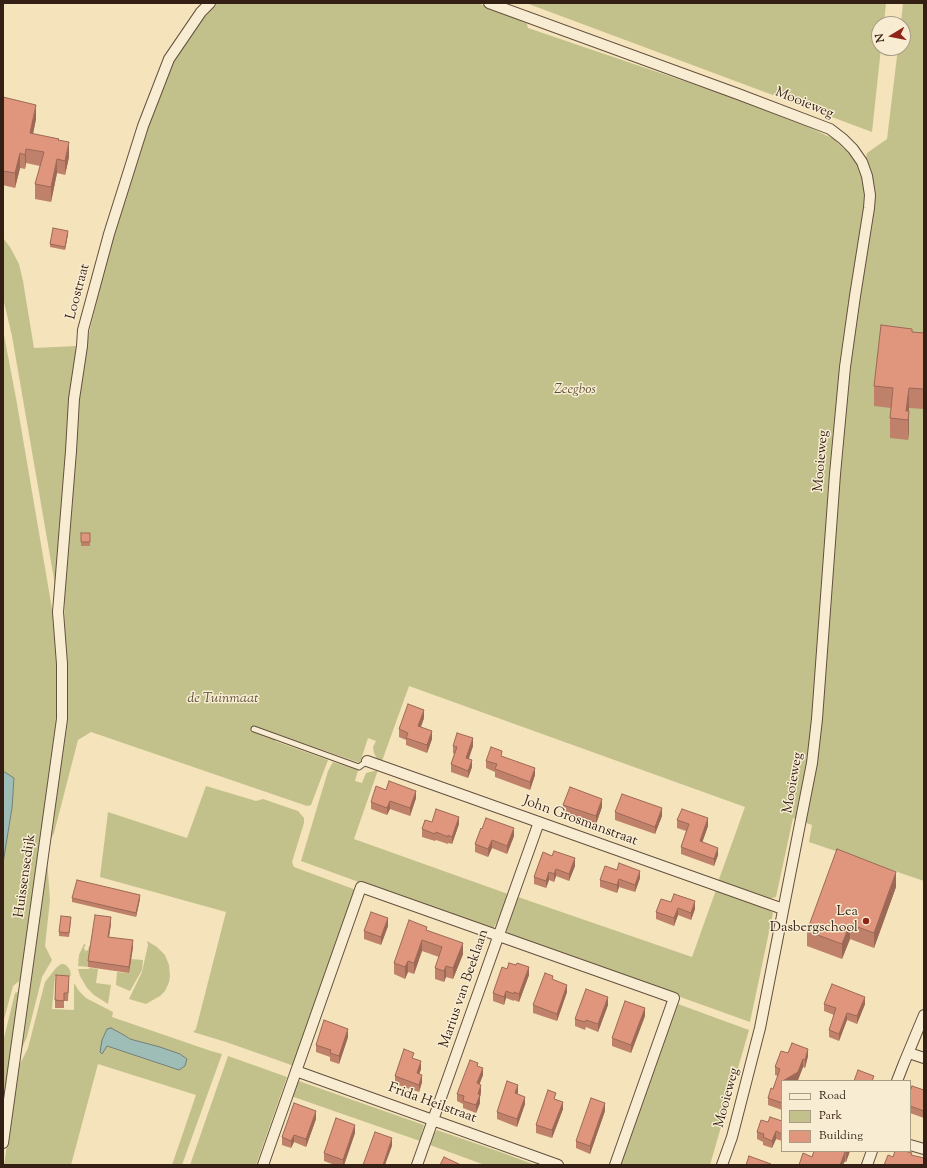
<!DOCTYPE html>
<style>
body{margin:0}
#map{position:relative;width:927px;height:1168px;overflow:hidden;background:#f4e3bb;font-family:"Sorts Mill Goudy",serif}
canvas{display:block}
.frame{position:absolute;inset:0;border:4px solid #341f14;pointer-events:none}
.legend{position:absolute;left:781px;top:1080px;width:130px;height:72px;box-sizing:border-box;background:#f8edd3;border:1px solid #aa9b87;margin:0;padding:5px 7px;list-style:none;font-size:12px;color:#341f14}
.legend li{display:flex;align-items:center;gap:8px;height:20px}
.legend b{width:20px;border:1px solid #aa9b87}
.north{position:absolute;left:871px;top:16px;width:40px;height:40px;box-sizing:border-box;background:#f8edd3;border:1px solid #aa9b87;border-radius:50%;rotate:260deg;font-size:11px;font-weight:700;line-height:16px;text-align:center;color:#341f14}
.north::after{content:'';display:block;margin:auto;width:14px;height:18px;background:#8f2418;clip-path:polygon(50% 0,100% 100%,50% 72%,0 100%)}
</style>
<div id="map">
<canvas width="927" height="1168"></canvas>
<div class="frame"></div>
<ul class="legend">
<li><b style="height:5px;background:#f8edd3"></b>Road</li>
<li><b style="height:11px;background:#c3c18b"></b>Park</li>
<li><b style="height:11px;background:#df967c"></b>Building</li>
</ul>
<div class="north">N</div>
</div>
<script>
const ctx = document.querySelector('canvas').getContext('2d');
ctx.lineJoin = 'round';
function fillPath(path, color) { ctx.fillStyle = color; ctx.fill(path, 'evenodd'); }
const poly = rows => new Path2D(rows.map(r => 'M' + r).join(''));
function trace(path, color, width, dash) { ctx.strokeStyle = color; ctx.lineWidth = width; ctx.lineCap = dash ? 'butt' : 'round'; ctx.setLineDash(dash || []); ctx.stroke(path); }
function label(font, color, halo, rows, align = 'center') {
  ctx.font = font + ' "Sorts Mill Goudy",serif'; ctx.lineWidth = 3; ctx.setLineDash([]); ctx.textBaseline = 'middle'; ctx.strokeStyle = halo; ctx.fillStyle = color; for (const [text, x, y, turn = 0] of rows) {
    ctx.save(); ctx.translate(x, y); ctx.rotate((+turn || 0) * Math.PI / 180); ctx.textAlign = isNaN(turn) ? turn : align; if (halo) ctx.strokeText(text, 0, 0); ctx.fillText(text, 0, 0); ctx.restore();
  }
}
fillPath(poly([
 [214,3,478,3,526,23,526,21,528,28,722,94,806,126,834,139,844,149,866,157,867,153,887,139,898,48,903,48,903,24,901,24,903,3,924,3,924,881,809,842,812,825,793,818,776,897,769,899,718,882,745,807,409,686,382,761,377,759,374,753,373,747,376,741,368,738,360,763,277,734,275,741,328,760,311,805,307,806,91,732,78,740,54,833,51,839,66,722,67,683,64,629,65,589,78,409,86,346,110,245,147,122,180,44],
 [526,3,886,3,884,24,879,24,879,48,881,48,872,132],
 [3,238,10,247,19,264,23,281,34,348,76,346,57,588,55,585,12,336,3,298],
 [3,330,16,398,56,632,59,683,54,758,23,978,13,986,3,1023,3,863,12,808,14,778,3,771],
 [333,762,358,770,355,781,362,783,366,773,378,770,354,839,508,894,498,920,493,929,488,929,301,861,328,771],
 [206,786,256,801,263,799,298,811,304,818,304,823,292,862,294,867,356,890,294,1066,226,1042,193,1032,196,1029,226,912,100,877,108,812,187,838],
 [47,859,50,900,45,946,52,960,42,977,27,1037,21,1050],
 [716,890,765,906,773,913,750,1022,510,936,507,932,507,926,518,897,692,957],
 [147,941,157,947,165,955,169,965,170,976,169,982,165,991,160,996,146,1004,129,999,142,972,148,945],
 [84,944,86,945,84,947,85,951,88,950,89,946,92,946,88,967,78,966,79,955],
 [131,959,143,960,142,970,130,991,116,985,117,972,129,973],
 [61,964,64,964,67,966,70,970,71,976,55,976,52,1009,74,1010,74,983,79,991,86,998,113,1012,112,1017,211,1051,222,1054,182,1165,172,1165,196,1095,98,1064,71,1165,4,1165,19,1066,28,1048,45,982,56,968],
 [124,1035,130,1039,160,1047,180,1054,187,1059,185,1066,179,1070,107,1046],
 [90,968,98,969,96,983,111,985,108,1004,94,995,87,988,80,976,78,969,88,969],
 [20,991,3,1111,3,1042,15,993],
 [678,1004,749,1030,710,1165,620,1165],
 [228,1056,287,1077,256,1165,190,1165],
 [296,1080,424,1125,420,1141,291,1096],
 [437,1130,506,1154,535,1165,485,1165,430,1145,434,1134]
]), '#c3c18b');
const water = poly([
 [3,771,14,778,12,808,3,863,3,771],
 [111,1028,124,1035,130,1039,160,1047,180,1054,187,1059,185,1066,179,1070,107,1046,102,1054,100,1052,102,1040,107,1029,111,1028]
]);
fillPath(water, '#9dbdb6');
trace(water, '#737e75', 1);
const service = poly([
 [254,729,359,767,367,761]
]);
const minor = poly([
 [489,3,738,94,830,129,843,139,853,149,862,162,867,176,870,195,869,208,855,296,845,367,835,474,817,719,812,763,760,1028,732,1137,722,1165],
 [367,761,783,909],
 [909,1053,924,1058],
 [296,1071,558,1165],
 [897,1081,904,1063,924,1015],
 [3,1143,62,719,62,664,58,612,71,451,74,399,82,346,83,330,109,234,143,126,169,59,201,12,210,3],
 [910,1145,924,1149],
 [263,1165,361,887,674,998,615,1165],
 [417,1165,539,822],
 [867,1165,872,1151]
]);
trace(service, '#64503e', 7);
trace(minor, '#64503e', 12);
trace(service, '#f8edd3', 5);
trace(minor, '#f8edd3', 10);
fillPath(poly([
 [3,97,36,119,33,134,59,140,69,157,65,175,57,173,51,202,35,199,35,184,40,166,26,163,25,169,20,168,15,188,3,185],
 [68,234,65,250,50,247,50,244],
 [912,332,924,333,924,409,909,408,909,431,908,440,890,438,890,418,891,408,874,406,874,386],
 [81,533,90,533,90,546,81,546],
 [424,718,421,727,432,739,427,753,406,745,406,740,399,737,399,729],
 [453,746,473,746,469,759,472,767,468,778,451,772,451,764,454,754,453,753],
 [502,756,535,775,530,790,495,777,495,772,486,768,486,761],
 [386,790,416,798,410,816,390,809,387,815,371,809,371,802],
 [563,805,602,807,596,824,563,812],
 [615,812,662,816,655,834,615,820],
 [677,820,708,826,702,842,718,855,714,866,681,854,681,847,686,831,677,828],
 [432,822,459,824,452,844,448,843,448,844,436,840,435,841,422,837,422,829],
 [514,836,507,854,492,848,488,857,475,852,475,844],
 [543,852,575,866,569,881,556,876,554,882,549,880,546,888,534,884,534,877],
 [640,878,635,892,619,887,617,893,600,887,600,880],
 [896,887,874,948,850,939,842,959,807,946,807,931],
 [72,898,140,899,136,917,72,902],
 [671,902,695,909,691,920,678,915,674,926,656,919,656,912],
 [71,921,69,937,59,936,59,932],
 [111,924,109,937,133,947,129,973,88,967,88,961],
 [388,926,381,945,364,939,364,931],
 [427,930,463,954,453,979,446,977,444,982,435,979,435,968,439,957,422,951,414,974,408,972,405,979,394,974,394,963],
 [507,969,529,975,519,1002,514,1000,514,1001,506,998,504,1005,493,1001,493,993],
 [553,980,567,992,557,1021,533,1013,533,1005],
 [69,983,68,1001,64,1001,64,1008,55,1008,55,1000],
 [824,1004,865,1004,857,1024,847,1020,839,1041,829,1037,829,1030,834,1015,824,1011],
 [608,1005,598,1032,586,1027,585,1030,575,1026,575,1019],
 [645,1016,631,1053,612,1046,612,1038],
 [348,1037,339,1064,330,1061,330,1057,316,1052,316,1045],
 [788,1053,808,1056,805,1068,803,1067,798,1080,796,1081,782,1081,782,1110,768,1105,768,1098,773,1089,778,1076,775,1075,775,1067],
 [414,1059,421,1069,419,1074,422,1082,419,1092,395,1084,395,1076],
 [478,1066,483,1075,479,1084,481,1092,480,1097,480,1103,476,1113,463,1108,463,1104,457,1101,457,1094],
 [924,1090,924,1118,910,1113,910,1092],
 [518,1093,517,1094,525,1104,517,1127,497,1119,497,1112],
 [556,1099,563,1109,552,1138,536,1133,536,1125],
 [605,1111,590,1154,576,1148,576,1141],
 [316,1119,306,1147,294,1142,291,1148,282,1145,282,1137],
 [782,1121,782,1141,776,1139,772,1148,763,1145,763,1142,757,1139,757,1132,768,1122],
 [355,1133,344,1165,335,1165,324,1161,324,1153],
 [814,1151,850,1151,846,1162,812,1157]
]), '#c0816b');
fillPath(poly([
 [36,105,36,119,30,148,30,133],
 [69,142,69,157,65,175,65,161],
 [26,149,26,163,25,169,25,155],
 [20,153,20,168,15,188,15,173],
 [57,159,57,173,51,202,51,187],
 [68,231,68,234,65,250,65,247],
 [909,388,909,408,907,420,906,411],
 [909,411,909,431,908,440,908,420],
 [424,710,424,718,418,734,418,726],
 [432,731,432,739,427,753,427,745],
 [473,738,473,746,466,765,466,758],
 [472,760,472,767,468,778,468,771],
 [535,768,535,775,530,790,530,782],
 [416,791,416,798,410,816,410,808],
 [602,799,602,807,596,824,596,816],
 [390,801,390,809,387,815,387,808],
 [662,808,662,816,655,834,655,827],
 [459,817,459,824,452,844,452,837],
 [708,818,708,826,700,849,700,841],
 [514,828,514,836,507,854,507,846],
 [492,840,492,848,488,857,488,849],
 [718,848,718,855,714,866,714,859],
 [575,858,575,866,569,881,569,874],
 [556,869,556,876,554,882,554,874],
 [640,871,640,878,635,892,635,885],
 [549,872,549,880,546,888,546,881],
 [896,872,896,887,874,948,874,933],
 [619,879,619,887,617,893,617,885],
 [140,895,140,899,136,917,136,913],
 [695,901,695,909,691,920,691,913],
 [678,908,678,915,674,926,674,918],
 [111,917,111,924,108,943,108,937],
 [388,918,388,926,381,945,381,937],
 [850,924,850,939,842,959,842,944],
 [133,940,133,947,129,973,129,967],
 [422,940,422,951,414,974,414,963],
 [463,943,463,954,453,979,453,968],
 [408,961,408,972,405,979,405,967],
 [446,966,446,977,444,982,444,971],
 [529,967,529,975,519,1002,519,994],
 [567,985,567,992,557,1021,557,1014],
 [506,991,506,998,504,1005,504,997],
 [608,997,608,1005,598,1032,598,1024],
 [865,997,865,1004,857,1024,857,1016],
 [645,1008,645,1016,631,1053,631,1045],
 [847,1013,847,1020,839,1041,839,1034],
 [348,1029,348,1037,339,1064,339,1056],
 [808,1049,808,1056,805,1068,805,1060],
 [803,1059,803,1067,798,1080,796,1081,782,1081],
 [421,1061,421,1069,417,1081,417,1073],
 [483,1068,483,1075,477,1091,477,1083],
 [422,1075,422,1082,419,1092,419,1085],
 [481,1085,481,1092,480,1097,480,1103,476,1113,476,1105,478,1094],
 [518,1085,518,1093,515,1101,515,1093],
 [525,1097,525,1104,517,1127,517,1119],
 [563,1102,563,1109,552,1138,552,1130],
 [605,1103,605,1111,590,1154,590,1146],
 [316,1111,316,1119,306,1147,306,1139],
 [355,1125,355,1133,344,1165,343,1165,343,1160],
 [776,1131,776,1139,772,1148,772,1141],
 [294,1135,294,1142,291,1148,291,1141],
 [392,1138,392,1146,385,1165,383,1165],
 [847,1151,850,1151,846,1162,846,1153],
 [845,1152,845,1161,843,1165,840,1165]
]), '#9c6957');
const building = poly([
 [3,97,36,105,30,133,59,139,58,140,69,142,65,161,57,159,51,187,35,184,44,152,26,149,25,155,20,153,15,173,3,171,3,97],
 [53,228,68,231,65,247,50,244,53,228],
 [881,325,912,329,912,332,924,333,924,389,909,388,906,411,909,411,908,420,890,418,893,388,874,386,881,325],
 [81,533,90,533,90,542,81,542,81,533],
 [408,704,424,710,418,726,432,731,427,745,406,738,408,733,399,729,408,704],
 [457,733,473,738,466,758,472,760,468,771,451,764,457,747,453,746,457,733],
 [491,747,502,751,501,756,535,768,530,782,495,769,497,764,486,761,491,747],
 [389,781,416,791,410,808,390,801,387,808,371,802,376,786,386,790,389,781],
 [570,787,602,799,596,816,563,805,570,787],
 [622,794,662,808,655,827,615,812,622,794],
 [436,809,459,817,452,837,448,835,448,837,436,832,435,834,422,829,425,820,432,822,436,809],
 [682,809,708,818,700,841,718,848,714,859,681,847,689,824,677,820,682,809],
 [486,818,514,828,507,846,492,840,488,849,475,844,481,828,482,829,486,818],
 [837,849,896,872,874,933,850,924,842,944,807,931,837,849],
 [554,851,575,858,569,874,556,869,554,874,549,872,546,881,534,877,543,852,552,856,554,851],
 [619,863,640,871,635,885,619,879,617,885,600,880,605,866,617,870,619,863],
 [77,880,140,895,136,913,72,898,77,880],
 [674,894,695,901,691,913,678,908,674,918,656,912,661,899,671,902,674,894],
 [371,912,388,918,381,937,364,931,371,912],
 [95,915,111,917,108,937,133,940,129,967,88,961,95,915],
 [61,916,71,917,69,933,59,932,61,916],
 [409,920,427,927,426,930,463,943,453,968,446,966,444,971,435,968,442,947,422,940,414,963,408,961,405,967,394,963,409,920],
 [509,963,516,965,517,963,529,967,519,994,514,992,514,994,506,991,504,997,493,993,502,967,507,969,509,963],
 [545,973,553,976,552,979,567,985,557,1014,533,1005,545,973],
 [56,975,69,976,68,993,64,993,64,1001,55,1000,56,975],
 [832,984,865,997,857,1016,847,1013,839,1034,829,1030,836,1008,824,1004,832,984],
 [586,989,608,997,598,1024,586,1020,585,1022,575,1019,586,989],
 [625,1001,645,1008,631,1045,612,1038,625,1001],
 [324,1020,348,1029,339,1056,330,1053,331,1050,316,1045,324,1020],
 [792,1043,808,1049,805,1060,803,1059,798,1072,781,1082,782,1082,782,1103,768,1098,771,1088,773,1089,780,1069,775,1067,781,1051,788,1053,792,1043],
 [404,1049,414,1053,412,1058,421,1061,417,1073,422,1075,419,1085,395,1076,404,1049],
 [470,1060,478,1063,477,1066,483,1068,477,1083,481,1085,478,1094,480,1095,476,1105,463,1101,464,1096,457,1094,470,1060],
 [858,1070,874,1076,872,1081,854,1081,858,1070],
 [507,1081,518,1085,515,1093,525,1097,517,1119,497,1112,507,1081],
 [912,1086,924,1090,924,1111,910,1106,910,1092,912,1086],
 [548,1090,556,1093,554,1099,563,1102,552,1130,536,1125,548,1090],
 [591,1098,605,1103,590,1146,576,1141,591,1098],
 [294,1103,316,1111,306,1139,294,1135,291,1141,282,1137,294,1103],
 [770,1117,782,1121,782,1134,776,1131,772,1141,763,1137,764,1134,757,1132,761,1120,768,1122,770,1117],
 [336,1118,355,1125,343,1160,324,1153,336,1118],
 [375,1132,392,1138,383,1165,363,1165,375,1132],
 [814,1151,847,1151,846,1153,845,1152,840,1165,799,1165,803,1153,812,1157,814,1151],
 [895,1151,904,1151,912,1153,911,1155,924,1158,924,1165,884,1165,888,1155,893,1157,895,1151],
 [749,1156,771,1164,771,1165,746,1165,749,1156],
 [444,1157,461,1165,440,1165,444,1157]
]);
fillPath(building, '#df967c');
trace(building, '#9c6957', 1);
for (const [x, y, r, color] of [
 [866,921,4,"#8f2418"]
]) { const dot = new Path2D(); dot.arc(x, y, r, 0, 2 * Math.PI); ctx.fillStyle = color; ctx.fill(dot); trace(dot, '#f8edd3', 1.5); }
label('14px', '#341f14', '#f8edd3', [
 ["Mooieweg",804,104,22],
 ["Loostraat",79,292,-75],
 ["Mooieweg",822,461,-85],
 ["Mooieweg",794,783,-80],
 ["John Grosmanstraat",580,822,20],
 ["Huissensedijk",26,876,-82],
 ["Marius van Beeklaan",465,989,-71],
 ["Mooieweg",728,1098,-75],
 ["Frida Heilstraat",432,1104,20]
]);
label('italic 14px', '#5f5038', '#f8edd3', [
 ["Zeegbos",575,391],
 ["de Tuinmaat",223,700]
]);
label('14px', '#341f14', '#f8edd3', [
 ["Lea",858,913],
 ["Dasbergschool",858,929]
], 'right');
</script>
